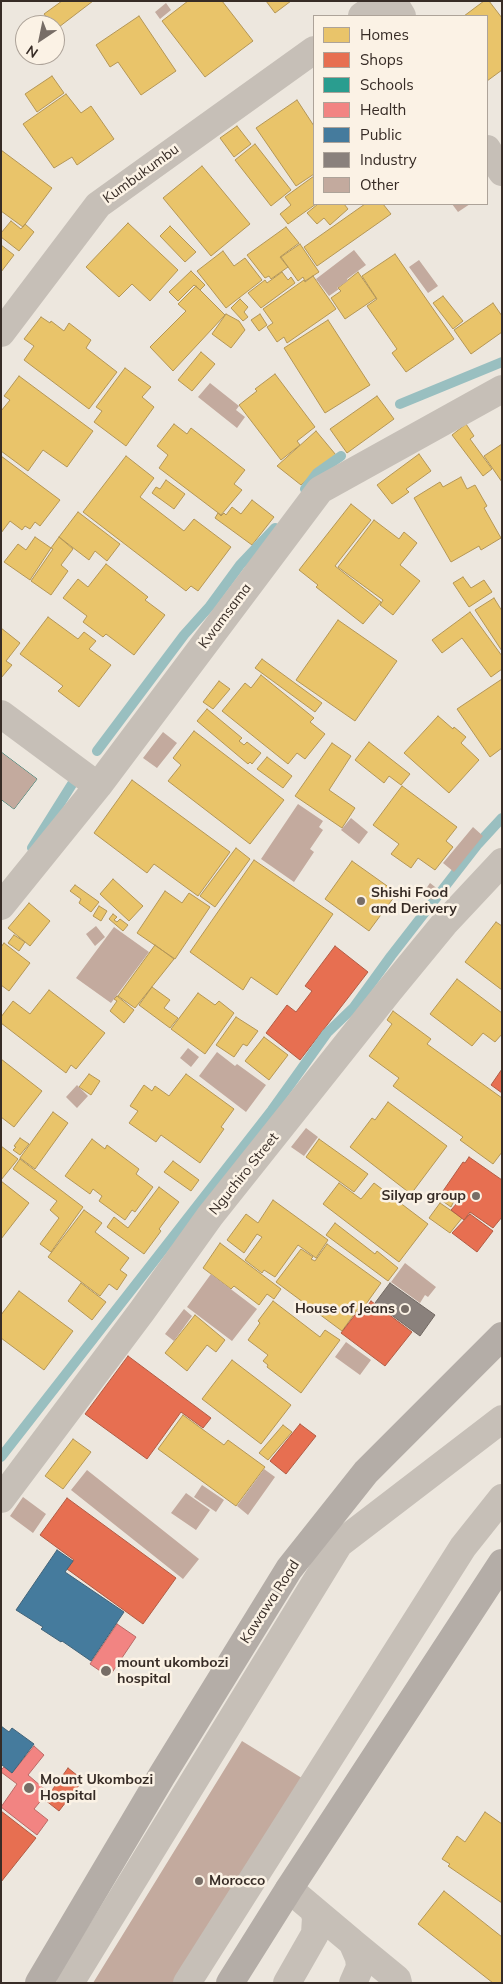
<!DOCTYPE html>
<style>
body{margin:0}
#map{position:relative;width:503px;height:1984px;overflow:hidden;background:#ede7de;font-family:Mulish,sans-serif}
canvas{display:block}
.frame{position:absolute;inset:0;border:2px solid #372c26;pointer-events:none}
.legend{position:absolute;left:313px;top:15px;width:175px;height:190px;box-sizing:border-box;background:#fbf2e5;border:1px solid #ada399;margin:0;padding:6px 9px;list-style:none;font-size:15px;color:#372c26}
.legend li{display:flex;align-items:center;gap:10px;height:25px}
.legend b{width:25px;border:1px solid #ada399}
.north{position:absolute;left:15px;top:15px;width:50px;height:50px;box-sizing:border-box;background:#fbf2e5;border:1px solid #ada399;border-radius:50%;rotate:214deg;font-size:14px;font-weight:700;line-height:20px;text-align:center;color:#372c26}
.north::after{content:'';display:block;margin:auto;width:18px;height:22px;background:#776d66;clip-path:polygon(50% 0,100% 100%,50% 72%,0 100%)}
</style>
<div id="map">
<canvas width="503" height="1984"></canvas>
<div class="frame"></div>
<ul class="legend">
<li><b style="height:14px;background:#e9c46a"></b>Homes</li>
<li><b style="height:14px;background:#e76f51"></b>Shops</li>
<li><b style="height:14px;background:#2a9d8f"></b>Schools</li>
<li><b style="height:14px;background:#f28482"></b>Health</li>
<li><b style="height:14px;background:#457b9d"></b>Public</li>
<li><b style="height:14px;background:#8a817c"></b>Industry</li>
<li><b style="height:14px;background:#c3aa9e"></b>Other</li>
</ul>
<div class="north">N</div>
</div>
<script>
const ctx = document.querySelector('canvas').getContext('2d');
ctx.lineJoin = 'round';
function fillPath(path, color) { ctx.fillStyle = color; ctx.fill(path, 'evenodd'); }
const poly = rows => new Path2D(rows.map(r => 'M' + r).join(''));
function trace(path, color, width, dash) { ctx.strokeStyle = color; ctx.lineWidth = width; ctx.lineCap = dash ? 'butt' : 'round'; ctx.setLineDash(dash || []); ctx.stroke(path); }
function label(font, color, halo, rows, align = 'center') {
  ctx.font = font + ' Mulish,sans-serif'; ctx.lineWidth = 5; ctx.setLineDash([]); ctx.textBaseline = 'middle'; ctx.strokeStyle = halo; ctx.fillStyle = color; for (const [text, x, y, turn = 0] of rows) {
    ctx.save(); ctx.translate(x, y); ctx.rotate((+turn || 0) * Math.PI / 180); ctx.textAlign = isNaN(turn) ? turn : align; if (halo) ctx.strokeText(text, 0, 0); ctx.fillText(text, 0, 0); ctx.restore();
  }
}
const homes = poly([
 [62,1,93,1,55,30,55,25,52,25,44,14,62,1],
 [188,1,222,1,253,41,205,77,162,21,188,1],
 [266,1,291,1,275,13,266,1],
 [484,1,489,1,502,18,502,70,487,81,487,16,464,16,484,1],
 [139,16,176,71,141,95,118,62,110,67,96,45,139,16],
 [52,76,64,93,37,112,25,94,52,76],
 [66,94,81,113,91,106,114,139,77,165,72,157,54,168,23,124,66,94],
 [297,100,314,126,314,174,296,186,256,128,297,100],
 [237,126,251,144,234,157,220,138,237,126],
 [255,144,291,190,271,206,235,160,255,144],
 [1,150,52,188,23,227,1,211,1,150],
 [202,166,250,224,211,256,163,198,202,166],
 [314,176,316,204,288,224,280,214,291,205,285,197,314,176],
 [318,204,344,204,348,209,330,225,324,218,317,224,307,213,318,204],
 [365,204,383,204,391,214,317,266,304,247,365,204],
 [11,221,21,229,25,224,34,232,19,251,1,237,1,233,11,221],
 [128,223,178,270,150,301,132,284,119,297,86,267,128,223],
 [170,226,196,252,185,262,160,236,170,226],
 [286,227,299,243,280,257,288,267,271,279,269,276,265,278,247,255,286,227],
 [300,244,319,272,305,281,303,277,298,281,281,257,300,244],
 [1,245,14,255,1,272,1,245],
 [223,251,234,266,245,258,262,280,226,308,197,271,223,251],
 [395,254,454,339,406,372,392,353,397,349,367,306,377,299,362,276,395,254],
 [191,271,205,285,200,290,194,285,178,301,169,292,191,271],
 [282,272,288,280,291,277,295,283,261,308,248,293,265,280,267,283,282,272],
 [358,272,376,298,345,319,331,298,341,291,338,288,358,272],
 [313,276,336,309,287,343,284,337,277,342,267,327,273,323,263,309,304,280,305,282,313,276],
 [196,286,225,315,173,371,150,347,186,311,178,304,196,286],
 [443,296,463,321,453,329,433,303,443,296],
 [240,299,248,307,244,312,248,317,243,321,231,308,240,299],
 [493,303,502,316,502,332,471,354,454,330,493,303],
 [226,314,239,321,245,330,231,348,212,334,226,314],
 [260,314,267,325,259,331,251,320,260,314],
 [41,317,50,323,51,321,64,331,69,323,91,340,86,348,117,372,89,409,24,360,34,346,24,339,41,317],
 [328,320,370,385,325,413,284,348,328,320],
 [201,352,215,364,192,391,178,380,201,352],
 [125,368,151,387,142,397,154,407,126,446,94,422,102,411,96,407,125,368],
 [275,374,315,427,297,441,300,445,281,460,239,405,257,391,255,389,275,374],
 [19,376,93,431,67,467,43,450,28,471,1,451,1,411,10,400,4,396,19,376],
 [377,396,394,419,347,453,330,429,377,396],
 [174,424,187,434,191,428,245,470,234,484,242,490,221,515,159,468,168,455,157,446,174,424],
 [466,424,474,436,470,439,492,469,483,476,452,435,466,424],
 [316,431,336,455,301,485,277,466,316,431],
 [502,444,502,482,484,456,502,444],
 [419,454,431,471,406,489,409,492,392,504,377,485,419,454],
 [1,456,60,500,40,526,35,522,30,529,25,526,22,530,10,521,1,533,1,456],
 [126,456,154,478,140,497,184,531,194,519,231,547,198,591,191,586,186,591,83,512,126,456],
 [461,477,467,489,475,485,487,506,484,508,501,538,481,550,479,546,451,562,414,498,440,482,443,487,461,477],
 [166,480,185,494,174,509,152,493,156,487,160,489,166,480],
 [252,500,274,517,252,545,215,518,218,513,221,516,224,513,226,515,232,507,241,514,252,500],
 [351,504,371,520,335,566,381,602,363,624,316,587,318,585,299,570,351,504],
 [78,512,120,544,107,561,95,551,89,560,59,537,78,512],
 [374,520,399,539,404,532,417,543,400,565,420,581,393,615,380,605,383,600,338,567,374,520],
 [35,537,51,548,30,580,4,562,18,544,26,550,35,537],
 [59,537,73,549,61,565,68,571,51,595,31,581,53,549,51,548,59,537],
 [106,564,148,597,145,600,165,615,134,655,106,634,103,637,83,622,87,616,63,598,78,579,88,587,106,564],
 [463,577,471,588,484,580,492,592,469,607,453,583,463,577],
 [494,598,502,611,502,651,475,610,494,598],
 [470,612,502,656,502,669,491,677,462,638,442,653,432,640,470,612],
 [48,617,78,639,84,632,96,641,89,649,111,665,79,707,58,691,63,686,20,654,48,617],
 [338,620,397,661,355,721,296,680,338,620],
 [1,628,20,643,6,661,12,665,1,678,1,628],
 [262,659,322,703,315,712,255,668,262,659],
 [261,675,314,718,310,722,325,734,305,759,297,753,288,764,222,711,245,683,251,688,261,675],
 [502,679,502,748,490,757,457,709,502,679],
 [219,681,230,689,213,709,203,702,219,681],
 [207,709,242,738,239,741,244,745,247,742,261,753,252,764,250,762,248,764,197,721,207,709],
 [438,716,453,729,454,727,466,737,461,743,479,760,449,793,404,753,438,716],
 [194,731,284,800,250,844,168,781,181,765,173,758,194,731],
 [369,742,410,774,401,785,389,776,384,783,355,760,369,742],
 [332,743,351,756,329,790,355,808,342,828,295,796,332,743],
 [267,757,292,776,283,788,257,769,267,757],
 [132,780,230,852,198,896,154,864,147,873,94,833,132,780],
 [402,786,457,827,446,841,453,847,435,870,418,858,411,868,391,854,399,844,373,825,402,786],
 [236,848,250,859,215,907,200,896,236,848],
 [254,860,333,914,277,995,251,977,243,990,190,952,254,860],
 [352,861,397,893,369,931,325,899,352,861],
 [113,879,143,906,129,921,100,894,113,879],
 [75,885,99,902,91,912,79,903,81,899,70,891,75,885],
 [165,891,182,903,189,893,210,907,175,959,137,933,165,891],
 [29,903,50,921,30,946,8,928,29,903],
 [99,906,107,911,101,921,93,916,99,906],
 [113,914,117,917,114,920,117,922,120,919,128,925,123,931,109,919,113,914],
 [496,922,502,926,502,990,465,962,496,922],
 [14,935,25,942,19,951,8,943,14,935],
 [4,943,30,963,9,991,1,985,1,947,4,943],
 [155,945,174,959,135,1008,118,996,155,945],
 [457,979,502,1013,502,1034,495,1042,483,1033,472,1046,430,1014,457,979],
 [152,987,170,1000,164,1008,178,1018,170,1028,139,1005,152,987],
 [49,990,105,1033,76,1069,71,1065,66,1073,1,1023,1,1017,13,1001,30,1014,49,990],
 [198,993,215,1005,219,1001,234,1013,205,1054,171,1029,198,993],
 [117,996,134,1010,124,1023,110,1011,117,1001,114,999,117,996],
 [393,1011,431,1039,427,1044,502,1098,502,1152,493,1164,460,1140,463,1137,393,1086,399,1078,369,1056,392,1024,387,1020,393,1011],
 [236,1017,258,1031,247,1046,243,1044,234,1057,216,1045,236,1017],
 [264,1037,288,1055,269,1080,245,1061,264,1037],
 [1,1059,42,1091,14,1127,1,1117,1,1059],
 [89,1074,100,1081,91,1095,79,1087,89,1074],
 [186,1074,234,1109,221,1127,224,1129,200,1163,161,1135,156,1142,129,1123,138,1111,130,1106,144,1085,152,1091,155,1086,169,1096,186,1074],
 [388,1102,447,1146,411,1194,350,1147,372,1118,375,1120,388,1102],
 [53,1112,68,1123,35,1169,20,1158,53,1112],
 [20,1138,29,1144,20,1155,13,1150,16,1147,14,1146,20,1138],
 [92,1139,105,1149,107,1145,139,1169,136,1174,153,1187,135,1212,132,1210,125,1220,99,1201,102,1196,93,1189,90,1194,65,1176,92,1139],
 [319,1139,368,1174,354,1192,306,1157,319,1139],
 [1,1146,18,1159,1,1180,1,1146],
 [20,1159,83,1207,51,1252,40,1244,59,1218,50,1210,57,1201,13,1169,20,1159],
 [173,1161,199,1180,191,1191,164,1172,173,1161],
 [1,1181,29,1203,1,1239,1,1181],
 [339,1183,361,1199,374,1183,428,1224,399,1262,323,1204,339,1183],
 [159,1187,179,1202,159,1229,161,1231,144,1254,107,1227,114,1217,128,1228,159,1187],
 [445,1194,454,1201,451,1207,441,1200,445,1194],
 [273,1200,328,1240,316,1258,298,1245,275,1277,264,1270,262,1273,245,1260,262,1237,257,1234,244,1253,227,1240,246,1214,258,1223,273,1200],
 [440,1203,462,1218,450,1233,429,1218,440,1203],
 [84,1210,102,1223,95,1232,129,1258,120,1270,127,1275,117,1290,109,1284,100,1296,48,1257,84,1210],
 [335,1223,375,1254,377,1251,398,1268,388,1281,326,1235,335,1223],
 [220,1243,281,1289,274,1299,267,1294,259,1305,234,1286,231,1289,203,1268,220,1243],
 [327,1244,381,1283,361,1311,358,1309,342,1331,276,1282,301,1249,313,1257,311,1259,315,1261,327,1244],
 [81,1283,106,1302,92,1320,68,1301,81,1283],
 [19,1291,73,1331,44,1370,1,1338,1,1315,19,1291],
 [273,1301,320,1337,325,1330,340,1340,301,1393,267,1367,268,1365,263,1361,268,1355,248,1340,260,1323,258,1321,273,1301],
 [195,1315,225,1340,216,1352,207,1345,187,1371,165,1353,195,1315],
 [232,1360,291,1405,261,1444,202,1399,232,1360],
 [183,1415,224,1445,228,1440,265,1467,236,1506,158,1449,183,1415],
 [283,1425,292,1432,268,1460,259,1453,283,1425],
 [73,1439,91,1452,63,1489,45,1476,73,1439],
 [485,1812,502,1824,502,1903,448,1866,450,1864,442,1859,457,1836,465,1842,485,1812],
 [444,1891,502,1937,502,1983,493,1983,418,1924,444,1891]
]);
fillPath(homes, '#e9c46a');
trace(homes, '#b49656', 1);
const shops = poly([
 [335,946,368,972,300,1060,266,1033,287,1005,296,1012,312,991,305,986,335,946],
 [502,1069,502,1093,491,1085,502,1069],
 [469,1157,502,1180,502,1217,493,1228,470,1212,464,1220,451,1210,458,1202,443,1191,463,1162,465,1163,469,1157],
 [470,1214,493,1231,477,1252,452,1233,470,1214],
 [371,1301,412,1332,385,1366,341,1333,358,1311,362,1313,371,1301],
 [128,1356,211,1418,203,1428,181,1412,147,1459,85,1414,128,1356],
 [300,1424,316,1436,286,1474,270,1461,300,1424],
 [67,1498,176,1578,143,1624,67,1569,74,1560,40,1535,67,1498],
 [68,1768,83,1780,59,1811,45,1800,68,1768],
 [1,1811,36,1838,1,1882,1,1811]
]);
fillPath(shops, '#e76f51');
trace(shops, '#b25b44', 1);
const schools = poly([
 [1,752,37,779,14,809,2,800,1,802,1,752]
]);
fillPath(schools, '#2a9d8f');
trace(schools, '#2e7b70', 1);
const health = poly([
 [117,1624,136,1637,109,1677,90,1664,117,1624],
 [34,1746,44,1755,28,1775,48,1792,34,1809,48,1820,37,1835,1,1807,17,1784,1,1772,1,1770,4,1767,12,1773,34,1746]
]);
fillPath(health, '#f28482');
trace(health, '#ba6a66', 1);
const public = poly([
 [57,1550,73,1561,65,1572,124,1612,91,1661,62,1641,61,1642,41,1629,43,1627,16,1610,57,1550],
 [1,1726,9,1732,12,1728,34,1744,12,1773,2,1765,1,1767,1,1726]
]);
fillPath(public, '#457b9d');
trace(public, '#416379', 1);
const industry = poly([
 [390,1283,435,1315,420,1336,375,1303,390,1283]
]);
fillPath(industry, '#8a817c');
trace(industry, '#716862', 1);
trace(poly([
 [400,404,502,362],
 [305,489,317,473,341,456],
 [97,751,184,635,210,606,240,565,275,528],
 [32,848,74,781],
 [1,1457,272,1110,327,1033,354,1007,391,956,478,844,502,818]
]), '#99bfc0', 10);
fillPath(poly([
 [166,3,171,10,160,19,155,12],
 [452,204,470,204,458,212],
 [354,250,366,265,347,279,348,281,337,288,339,289,329,296,316,279],
 [419,260,438,286,428,293,409,267],
 [210,383,239,406,236,410,245,417,237,428,198,397],
 [163,732,177,743,157,768,143,758],
 [1,752,37,779,14,809,2,800,1,802],
 [298,804,323,821,319,827,323,830,310,849,314,852,294,882,261,859],
 [351,818,368,832,359,844,341,830],
 [473,827,483,836,454,872,443,863],
 [430,883,439,890,432,900,423,893],
 [96,926,105,937,95,946,86,934],
 [114,927,149,952,111,1003,76,978],
 [188,1048,199,1057,191,1067,180,1058],
 [217,1052,235,1066,237,1064,266,1085,246,1112,199,1076],
 [77,1085,88,1096,77,1108,66,1097],
 [306,1128,318,1137,304,1156,291,1147],
 [405,1263,436,1287,428,1297,425,1295,420,1303,391,1282],
 [211,1274,257,1309,232,1341,187,1307],
 [184,1309,192,1316,174,1341,165,1334],
 [346,1342,371,1360,360,1375,335,1357],
 [264,1469,275,1477,248,1515,237,1506],
 [87,1470,199,1559,183,1579,71,1490],
 [202,1485,224,1500,216,1512,194,1497],
 [186,1493,210,1510,196,1530,171,1513],
 [23,1497,46,1514,33,1533,10,1516],
 [242,1741,305,1780,180,1983,93,1983]
]), '#c3aa9e');
trace(poly([
 [393,1,402,16],
 [362,16,383,1],
 [487,149,502,172],
 [1,333,98,205,314,50],
 [1,714,98,786],
 [1,906,98,786,320,490,502,389],
 [1,1499,142,1311,210,1216,389,991,444,924,502,862],
 [289,1889,352,1942,359,1958,360,1967,353,1983],
 [352,1942,397,1979,398,1983],
 [70,1983,339,1544,502,1419],
 [187,1983,463,1547,502,1498],
 [287,1983,315,1934,316,1917,313,1909]
]), '#c6bfb7', 28);
trace(poly([
 [39,1983,161,1777,289,1569,366,1472,502,1336],
 [230,1983,289,1889,502,1563]
]), '#b4ada7', 28);
for (const [x, y, r, color] of [
 [361,901,5,"#776d66"],
 [476,1196,5,"#776d66"],
 [405,1309,5,"#776d66"],
 [106,1671,6,"#776d66"],
 [29,1788,6,"#776d66"],
 [199,1881,5,"#776d66"]
]) { const dot = new Path2D(); dot.arc(x, y, r, 0, 2 * Math.PI); ctx.fillStyle = color; ctx.fill(dot); trace(dot, '#fbf2e5', 2); }
label('14px', '#372c26', '#fbf2e5', [
 ["Kumbukumbu",141,174,-36],
 ["Kwamsama",225,616,-53],
 ["Nguchiro Street",244,1174,-51],
 ["Kawawa Road",270,1602,-57]
]);
label('bold 14px', '#372c26', '#fbf2e5', [
 ["Shishi Food",371,893],
 ["and Derivery",371,909],
 ["Silyap group",466,1196,"right"],
 ["House of Jeans",395,1309,"right"],
 ["mount ukombozi",117,1663],
 ["hospital",117,1679],
 ["Mount Ukombozi",40,1780],
 ["Hospital",40,1796],
 ["Morocco",209,1881]
], 'left');
</script>
